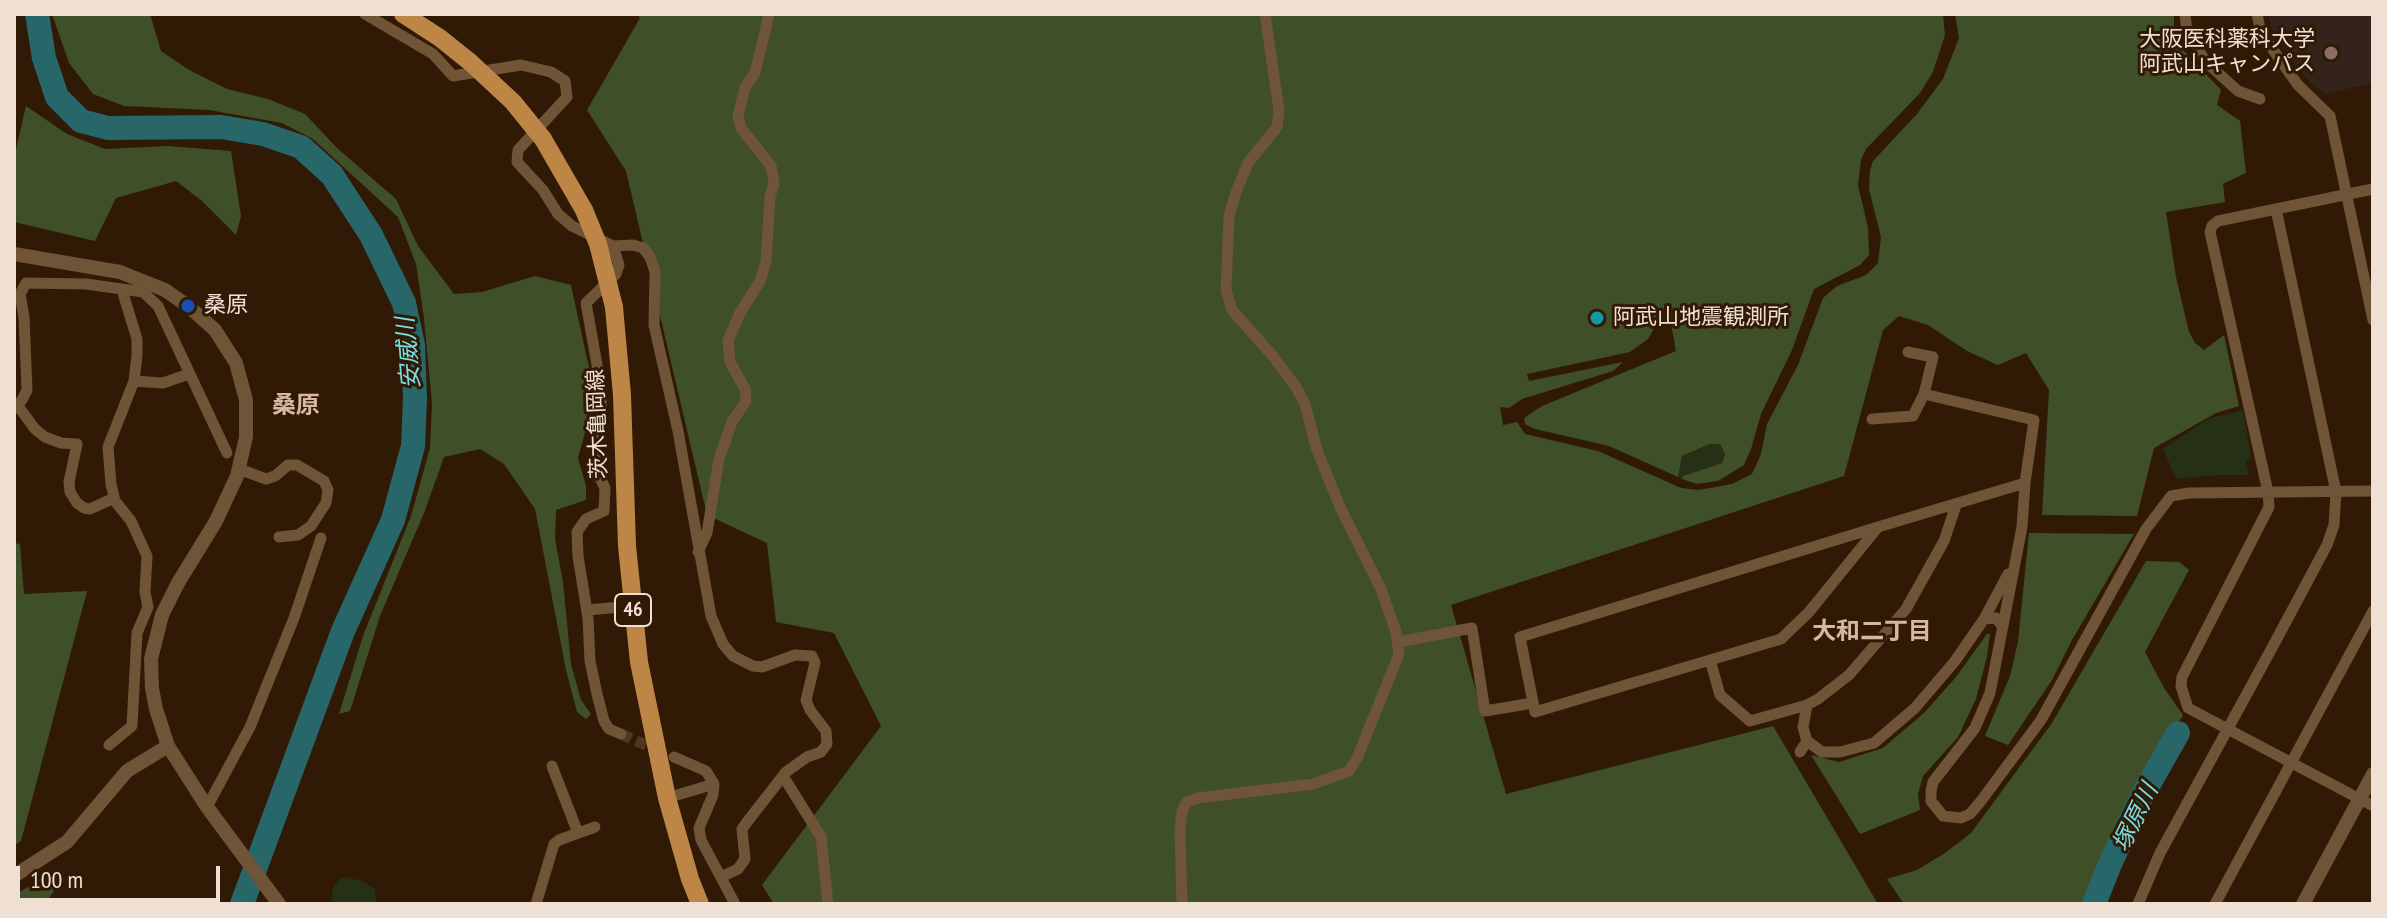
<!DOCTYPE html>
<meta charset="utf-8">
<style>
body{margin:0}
#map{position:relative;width:2387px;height:918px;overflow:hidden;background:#311a05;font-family:"PT Sans Narrow",sans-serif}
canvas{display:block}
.frame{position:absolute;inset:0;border:16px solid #f0e0d3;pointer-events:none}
.scale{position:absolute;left:16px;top:866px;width:204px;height:36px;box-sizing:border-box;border:4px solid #f0e0d3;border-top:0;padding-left:10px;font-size:24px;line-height:28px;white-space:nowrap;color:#f0e0d3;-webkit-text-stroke:6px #311a05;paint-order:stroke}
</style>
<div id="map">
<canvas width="2387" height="918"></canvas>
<div class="frame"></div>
<div class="scale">100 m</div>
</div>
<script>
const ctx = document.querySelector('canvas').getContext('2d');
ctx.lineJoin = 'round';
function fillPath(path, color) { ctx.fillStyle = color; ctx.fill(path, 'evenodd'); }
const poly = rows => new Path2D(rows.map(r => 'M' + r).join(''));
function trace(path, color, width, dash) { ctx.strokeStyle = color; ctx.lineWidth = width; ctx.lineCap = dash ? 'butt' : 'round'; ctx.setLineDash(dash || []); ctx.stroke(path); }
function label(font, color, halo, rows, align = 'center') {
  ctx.font = font + ' "PT Sans Narrow","Noto Sans JP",sans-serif'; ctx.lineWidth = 6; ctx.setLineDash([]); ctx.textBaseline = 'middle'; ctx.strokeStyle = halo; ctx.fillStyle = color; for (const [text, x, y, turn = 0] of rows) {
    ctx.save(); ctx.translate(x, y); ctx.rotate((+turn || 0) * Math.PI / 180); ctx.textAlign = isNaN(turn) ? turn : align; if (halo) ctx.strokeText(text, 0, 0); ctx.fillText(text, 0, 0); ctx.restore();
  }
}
fillPath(poly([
 [2268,14,2373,14,2373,83,2325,94,2305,77,2272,30]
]), '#34231b');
fillPath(poly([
 [2243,410,2251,458,2246,462,2249,475,2218,475,2176,479,2163,449,2208,419],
 [1716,442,1723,447,1725,454,1722,463,1683,476,1682,479,1678,477,1682,456],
 [345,877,362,881,375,889,376,904,331,904,333,888,339,879]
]), '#253015');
fillPath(poly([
 [52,14,150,14,161,51,189,70,227,89,268,99,305,114,337,148,396,199,418,246,454,294,482,292,535,276,571,285,595,395,578,458,586,486,586,500,556,510,555,539,563,582,571,664,581,700,591,714,586,719,577,712,566,670,535,509,504,464,480,449,444,457,424,513,380,616,350,711,339,714,363,636,411,516,430,448,432,404,424,318,416,264,398,217,313,139,282,123,209,110,124,106,93,94,69,63],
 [637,14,1943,14,1945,35,1933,72,1920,93,1866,149,1861,160,1858,185,1868,228,1869,255,1860,265,1814,289,1792,350,1761,414,1751,449,1744,465,1718,481,1697,484,1682,479,1683,476,1722,463,1725,454,1720,444,1710,444,1682,456,1678,477,1609,446,1535,429,1525,424,1524,418,1542,406,1676,351,1670,318,1659,320,1648,339,1630,352,1527,374,1529,381,1623,362,1613,371,1522,399,1509,408,1500,407,1503,425,1517,422,1525,434,1598,451,1681,488,1699,490,1732,484,1752,474,1761,454,1767,424,1798,365,1823,298,1837,286,1866,275,1878,263,1881,237,1869,189,1870,170,1873,161,1917,114,1943,79,1959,38,1955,14,2174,14,2174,30,2184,51,2221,90,2217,105,2240,121,2246,173,2223,184,2225,202,2166,212,2176,277,2189,332,2195,343,2204,350,2224,335,2239,406,2216,413,2154,448,2137,516,2042,515,2049,390,2026,353,1998,365,1967,351,1928,325,1899,316,1883,330,1844,476,1451,605,1506,794,1773,726,1878,904,774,904,762,885,881,726,834,633,776,622,767,543,707,515,626,171,587,110,640,18],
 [26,106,67,134,105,149,168,146,231,151,241,216,236,235,202,201,176,181,116,198,95,241,14,222,14,158],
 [2029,533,2134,534,2072,640,2052,680,2008,745,1985,736,2010,676,2018,642],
 [14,543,20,544,24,594,87,591,21,841,14,846],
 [2146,561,2179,562,2189,570,2145,652,2164,688,2183,715,2132,798,2084,904,1904,904,1887,879,1917,870,1945,853,1971,833,2052,723],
 [1987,634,1990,634,1987,656,1976,699,1958,737,1923,776,1918,794,1920,810,1860,834,1811,755,1839,762,1883,748,1924,713,1956,677],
 [52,874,58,877,58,885,45,904,14,904,14,895]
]), '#3f5029');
trace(poly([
 [37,14,44,58,57,97,81,121,108,128,221,127,263,134,301,147,332,175,371,235,404,303,413,345,415,398,413,446,393,520,343,631,242,904],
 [2094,904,2110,864,2141,798,2178,733]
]), '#27676a', 24);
trace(poly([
 [621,734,659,751]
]), '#4e3824', 11, [11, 5.5]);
trace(poly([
 [365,14,433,54,453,76,521,65,551,72,565,81,567,97,518,150,517,162,543,190,558,214,572,226,613,246,633,245,643,248,650,257,655,272,654,325,678,431,711,616,723,644,733,656,753,666,762,667,795,655,812,656,815,663,806,700,810,710,826,731,827,744,821,752,807,757,786,772,747,822,742,829,745,859,738,869,721,877],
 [2185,14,2187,31,2206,62,2238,91,2260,99],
 [2257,14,2261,33,2298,85,2330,116,2373,320],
 [2373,189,2218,221,2212,226,2210,232,2268,492,2269,507,2182,677,2181,686,2188,708,2373,806],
 [613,246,619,265,616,274,586,303,601,387,601,419,595,455,596,470,605,488,604,511,586,519,577,532,578,556,588,618,590,661,597,694,604,721,609,729,621,734],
 [145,286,143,292,158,306,227,453],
 [1908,352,1933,357,1924,394,2034,420,2025,483],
 [134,381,163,383,189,374],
 [18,406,35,429,45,437,61,443,77,444,69,482,70,492,77,503,84,508,90,509,114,498],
 [14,408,22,400,27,390,24,317,20,294,26,283,86,284,143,292],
 [1872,419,1913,416,1924,394],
 [239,469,266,479,275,476,288,465,297,465,324,481,328,490,326,503,311,526,298,535,279,537],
 [1878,527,2025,483,2022,527,1990,693,1975,728,1933,782,1931,791,1931,801,1943,816,1961,818,1970,814,1981,801,2041,720,2146,529,2171,496,2189,493,2373,491],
 [1878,527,1809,612,1781,639,1535,712,1520,637,1878,527],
 [698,552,707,533,719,459,732,422,746,401,745,389,730,362,728,341,740,313,760,281,766,262,770,197,774,183,771,166,741,128,738,115,745,87,755,73,769,14],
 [587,610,633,606],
 [1984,619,2008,574],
 [1398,642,1472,628,1485,711,1533,703],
 [1710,660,1720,695,1750,721,1807,705,1818,699,1849,675,1906,609,1944,541,1956,505],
 [1807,705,1803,727,1807,741,1822,752,1840,752,1874,743,1915,708,1955,661,1984,619,1996,618,2002,626],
 [109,745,132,726,137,633,148,607,145,592,147,556,131,521,115,501,111,484,108,447,134,381,137,355,137,339,122,290],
 [1800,752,1807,741],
 [674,757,706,771,714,784,713,795,699,828,701,840,735,904],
 [552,766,578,833],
 [783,776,821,837,828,904],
 [667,798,714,784],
 [207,807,250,727,294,618,321,538],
 [536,904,554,844,559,840,595,827],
 [1182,904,1180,830,1182,811,1187,802,1198,798,1313,784,1349,771,1358,756,1399,654,1396,632,1381,589,1340,507,1317,450,1305,404,1296,387,1272,355,1232,310,1226,290,1229,216,1236,192,1248,163,1277,127,1279,110,1265,14],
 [2138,904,2160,853,2273,646,2327,545,2334,525,2336,492,2276,209],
 [2215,904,2373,611]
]), '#6f5437', 11);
trace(poly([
 [14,254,120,272,165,290,188,306,215,330,236,363,246,400,246,437,237,476,216,521,178,583,162,615,151,659,152,688,156,709,168,746,207,807,279,904],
 [14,876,67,842,127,771,168,746],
 [2303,904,2373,774]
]), '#6f5437', 14);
trace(poly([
 [403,14,440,38,470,62],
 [543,139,584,210],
 [614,307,622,395,627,546,639,662,667,798,690,879,700,904]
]), '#bd8646', 18);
trace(poly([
 [470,62,513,102,543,139],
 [584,210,598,244,614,307]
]), '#bd8646', 18);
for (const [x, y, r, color] of [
 [2331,53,8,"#8d6e63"],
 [188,306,8,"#1a4fb4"],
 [1597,318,8,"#0f9aa8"]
]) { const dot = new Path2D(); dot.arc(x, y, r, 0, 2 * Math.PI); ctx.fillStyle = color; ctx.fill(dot); trace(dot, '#311a05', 3); }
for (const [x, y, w] of [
 [633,610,36]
]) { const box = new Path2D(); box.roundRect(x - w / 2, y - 16, w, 32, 6); ctx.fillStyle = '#311a05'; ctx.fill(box); trace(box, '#f0e0d3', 2); }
label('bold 20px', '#f0e0d3', null, [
 ["46",633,610]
]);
label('22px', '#f0e0d3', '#311a05', [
 ["大阪医科薬科大学",2315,40,"right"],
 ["阿武山キャンパス",2315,65,"right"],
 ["桑原",204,306],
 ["阿武山地震観測所",1613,318]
], 'left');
label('22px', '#f0e0d3', '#311a05', [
 ["茨木亀岡線",598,424,-92]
]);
label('italic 24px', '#79dde3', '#311a05', [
 ["安威川",409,353,-95],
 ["塚原川",2136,818,-64]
]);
label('bold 24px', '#d6b8a0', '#311a05', [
 ["桑原",296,406],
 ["大和二丁目",1872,632]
]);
</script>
